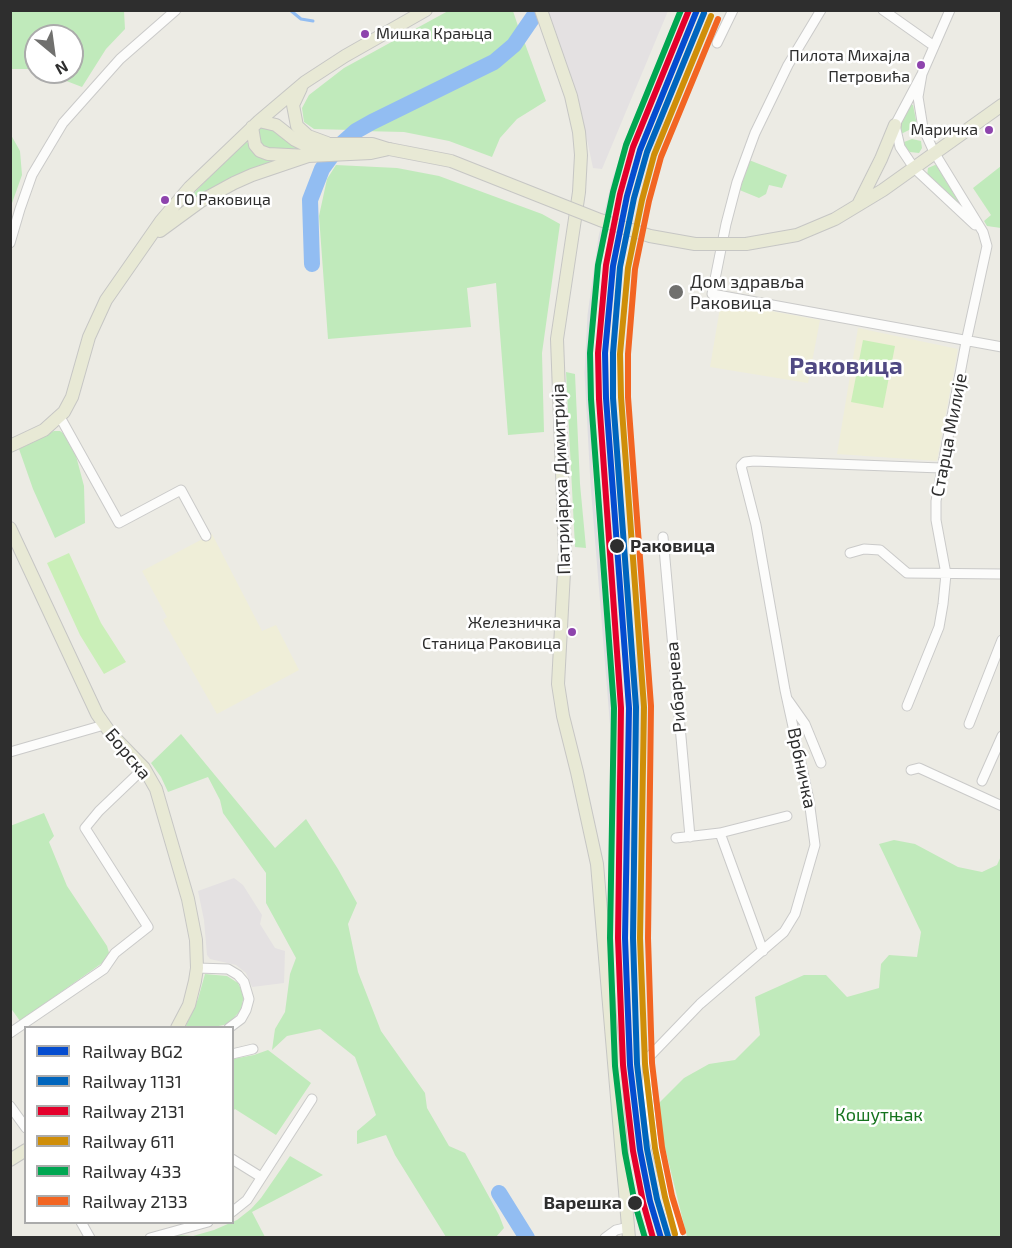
<!DOCTYPE html>
<meta charset="utf-8">
<style>
body{margin:0}
#map{position:relative;width:1012px;height:1248px;overflow:hidden;background:#ecebe4;font-family:"Exo 2",sans-serif}
canvas{display:block}
.frame{position:absolute;inset:0;border:12px solid #2e2e2e;pointer-events:none}
.legend{position:absolute;left:24px;top:1026px;width:210px;height:198px;box-sizing:border-box;background:#fff;border:2px solid #ababab;margin:0;padding:8px 10px;list-style:none;font-size:18px;color:#2e2e2e}
.legend li{display:flex;align-items:center;gap:12px;height:30px}
.legend b{width:30px;border:2px solid #ababab}
.north{position:absolute;left:24px;top:24px;width:60px;height:60px;box-sizing:border-box;background:#fff;border:2px solid #ababab;border-radius:50%;rotate:151deg;font-size:16px;font-weight:700;line-height:24px;text-align:center;color:#2e2e2e}
.north::after{content:'';display:block;margin:auto;width:21px;height:27px;background:#70706e;clip-path:polygon(50% 0,100% 100%,50% 72%,0 100%)}
</style>
<div id="map">
<canvas width="1012" height="1248"></canvas>
<div class="frame"></div>
<ul class="legend">
<li><b style="height:8px;background:#044cd0"></b>Railway BG2</li>
<li><b style="height:8px;background:#0065bd"></b>Railway 1131</li>
<li><b style="height:8px;background:#e4002b"></b>Railway 2131</li>
<li><b style="height:8px;background:#cf8e09"></b>Railway 611</li>
<li><b style="height:8px;background:#00a651"></b>Railway 433</li>
<li><b style="height:8px;background:#f26522"></b>Railway 2133</li>
</ul>
<div class="north">N</div>
</div>
<script>
const ctx = document.querySelector('canvas').getContext('2d');
ctx.lineJoin = 'round';
function fillPath(path, color) { ctx.fillStyle = color; ctx.fill(path, 'evenodd'); }
const poly = rows => new Path2D(rows.map(r => 'M' + r).join(''));
function trace(path, color, width, dash) { ctx.strokeStyle = color; ctx.lineWidth = width; ctx.lineCap = dash ? 'butt' : 'round'; ctx.setLineDash(dash || []); ctx.stroke(path); }
function label(font, color, halo, rows, align = 'center') {
  ctx.font = font + ' "Exo 2",sans-serif'; ctx.lineWidth = 5; ctx.setLineDash([]); ctx.textBaseline = 'middle'; ctx.strokeStyle = halo; ctx.fillStyle = color; for (const [text, x, y, turn = 0] of rows) {
    ctx.save(); ctx.translate(x, y); ctx.rotate((+turn || 0) * Math.PI / 180); ctx.textAlign = isNaN(turn) ? turn : align; if (halo) ctx.strokeText(text, 0, 0); ctx.fillText(text, 0, 0); ctx.restore();
  }
}
fillPath(poly([
 [547,11,668,11,602,169,593,168,578,97],
 [234,878,243,885,262,915,260,924,275,948,285,951,284,983,252,987,246,973,236,965,210,959,207,955,204,920,198,891]
]), '#e4e1e2');
fillPath(poly([
 [721,302,820,320,808,383,710,367],
 [858,328,958,349,937,461,837,454],
 [212,534,262,631,276,625,299,670,217,714,163,620,167,617,142,571]
]), '#efeed8');
fillPath(poly([
 [11,10,124,11,125,29,106,49,82,87,43,72,72,72,72,36,36,36,36,69,11,69],
 [448,11,513,11,520,32,512,43,492,60,352,130,314,129,304,122,302,108,309,95,344,68],
 [524,41,546,101,517,119,500,138,492,157,449,141,404,132,361,131,484,70,506,56],
 [910,104,913,105,918,130,911,129,901,134,900,126],
 [262,127,274,128,305,151,261,148,257,129],
 [11,135,20,151,22,175,11,206],
 [912,139,921,141,922,148,919,153,910,152,905,147,904,142],
 [246,140,250,147,262,158,273,162,187,203,191,196],
 [749,160,787,175,782,188,769,185,766,194,759,198,737,189],
 [336,165,397,168,439,176,542,214,560,224,542,353,544,432,508,435,496,283,467,288,471,327,328,339,319,216,327,179],
 [935,165,938,166,965,208,963,210,927,176,928,168],
 [1001,166,1001,228,987,226,984,221,991,215,973,188],
 [566,372,575,374,580,484,586,548,575,547],
 [54,431,60,431,67,436,75,452,84,486,85,523,55,538,33,489,19,449],
 [181,734,275,848,306,819,338,869,357,903,348,924,358,972,381,1031,425,1093,427,1108,449,1146,465,1153,499,1215,504,1228,496,1237,446,1237,395,1155,386,1135,357,1144,357,1131,376,1115,355,1057,320,1029,287,1036,272,1050,275,1029,285,1012,290,974,296,958,266,903,266,873,223,813,220,800,208,777,168,792,161,777,151,763],
 [44,813,54,836,49,842,67,886,107,946,109,953,105,961,20,1021,10,1007,10,826],
 [894,840,915,844,958,867,982,872,997,865,1001,856,1001,1237,687,1237,655,1107,684,1078,709,1064,735,1060,760,1035,755,997,804,975,826,975,847,997,879,988,881,964,889,955,917,957,921,932,879,844],
 [205,974,227,976,238,983,244,995,241,1010,228,1024,214,1027,185,1028,198,999],
 [268,1050,311,1083,276,1135,235,1109,233,1111,233,1059,254,1055],
 [290,1156,323,1175,252,1212,265,1237,179,1238,177,1235,193,1236,214,1230,237,1220,251,1209,261,1198]
]), '#c0eabb');
fillPath(poly([
 [863,340,895,346,883,408,851,402],
 [69,553,101,623,126,662,104,674,80,635,47,563]
]), '#caefb8');
trace(poly([
 [290,10,301,19,313,21]
]), '#92bdf2', 3);
trace(poly([
 [312,264,310,200,322,169,338,147,356,131,372,122,494,62,514,45,538,10],
 [499,1193,527,1238]
]), '#92bdf2', 16);
const minor = poly([
 [821,10,788,65,755,133,737,182,726,224,712,294,1002,347],
 [883,10,934,46],
 [950,10,922,74,895,125,900,147,914,168,975,225],
 [717,43,733,10],
 [10,243,20,209,32,175,63,123,120,59,176,10],
 [60,417,119,523,181,490,206,536],
 [663,537,690,837],
 [850,553,864,549,880,550,907,573,1002,574],
 [788,700,805,724,821,763],
 [907,706,939,627,943,604,946,574,936,520,936,501,966,342,987,246,983,232,934,152,923,128,918,97,922,74],
 [969,724,1002,640],
 [10,752,104,725],
 [911,770,919,768,1002,806],
 [982,781,1002,736],
 [720,833,763,951],
 [676,838,720,833,787,816],
 [197,968,228,969,238,975,244,982,249,999,246,1010,241,1019,229,1028],
 [10,1033,104,969,115,953,148,927,85,828,99,811,144,768],
 [232,1054,253,1049],
 [10,1106,26,1128],
 [232,1159,261,1177],
 [232,1212,247,1200,312,1099],
 [81,1222,90,1238],
 [150,1238,208,1222],
 [605,1238,616,1230,629,1227],
 [678,1238,653,1135,647,1085,648,1058,700,1004,784,932,795,914,815,845,809,800,785,690,756,525,741,466,745,462,754,461,941,468]
]);
const major = poly([
 [541,10,571,96,579,132,581,155,579,192,557,339,565,553,558,684,563,716,577,772,597,864,629,1238],
 [301,88,293,105,297,126,308,136,327,143],
 [259,121,276,125,295,140,305,145,316,146,331,144,372,144,388,149],
 [252,127,255,145,260,151,268,154,308,156,371,153,389,149],
 [858,205,881,159,895,125],
 [160,231,201,201,234,183,252,175,308,156],
 [746,244,797,235,835,219,883,190,1002,105],
 [10,446,44,430,64,412,72,397,89,337,106,300,161,221,190,187,259,121,305,82,345,56,426,10],
 [10,528,97,714,111,734,144,768,156,789,188,899,196,940,197,968,195,981,189,1005,177,1028],
 [10,1160,26,1150]
]);
trace(minor, '#cacac9', 11);
trace(major, '#c6c6c4', 14);
trace(minor, '#fcfcfb', 9);
trace(major, '#e8e9d5', 12);
trace(poly([
 [621,869,615,768,592,484,586,373,589,315,600,237,613,182,629,136,680,10],
 [628,875,640,722,636,599,620,392,621,331,633,230,644,183,664,116,707,10]
]), '#dfdee1', 3);
const majorBridge = poly([
 [389,149,451,161,600,220,650,236,695,244,746,244]
]);
trace(majorBridge, '#c6c6c4', 14, []);
trace(majorBridge, '#e8e9d5', 12);
trace(poly([
 [661,1238,650,1201,640,1150,630,1065,625,938,629,708,606,398,605,353,613,266,627,196,640,150,697,10]
]), '#044cd0', 6);
trace(poly([
 [668,1236,657,1199,647,1149,637,1064,633,938,636,707,613,398,613,353,620,267,634,198,647,152,704,13]
]), '#0065bd', 6);
trace(poly([
 [653,1238,643,1202,633,1151,623,1065,618,938,621,708,599,399,598,353,606,265,620,194,633,147,689,10]
]), '#e4002b', 6);
trace(poly([
 [675,1234,665,1197,655,1148,645,1064,640,938,644,707,621,397,620,354,628,268,642,200,654,155,711,16]
]), '#cf8e09', 6);
trace(poly([
 [645,1238,635,1204,625,1153,615,1066,610,938,614,708,591,399,590,353,598,265,613,192,626,145,681,10]
]), '#00a651', 6);
trace(poly([
 [683,1232,672,1196,662,1147,652,1063,648,938,651,706,628,397,628,354,635,269,649,201,661,157,718,19]
]), '#f26522', 6);
for (const [x, y, r, color] of [
 [365,34,5,"#8e44ad"],
 [921,65,5,"#8e44ad"],
 [989,130,5,"#8e44ad"],
 [165,200,5,"#8e44ad"],
 [676,292,8,"#70706e"],
 [617,546,8,"#2e2e2e"],
 [572,632,5,"#8e44ad"],
 [635,1203,8,"#2e2e2e"]
]) { const dot = new Path2D(); dot.arc(x, y, r, 0, 2 * Math.PI); ctx.fillStyle = color; ctx.fill(dot); trace(dot, '#fff', 2); }
label('16px', '#2e2e2e', '#fff', [
 ["Мишка Крањца",376,34,"left"],
 ["Пилота Михајла",910,56],
 ["Петровића",910,77],
 ["Маричка",978,130],
 ["ГО Раковица",176,200,"left"],
 ["Железничка",561,623],
 ["Станица Раковица",561,644]
], 'right');
label('18px', '#2e2e2e', '#fff', [
 ["Дом здравља",690,282],
 ["Раковица",690,303]
], 'left');
label('18px', '#2e2e2e', '#fff', [
 ["Старца Милије",949,435,-79],
 ["Патријарха Димитрија",561,479,-92],
 ["Рибарчева",676,687,-95],
 ["Борска",128,754,50],
 ["Врбничка",802,768,78]
]);
label('bold 18px', '#2e2e2e', '#fff', [
 ["Раковица",630,546],
 ["Варешка",622,1203,"right"]
], 'left');
label('18px', '#15731e', '#fff', [
 ["Кошутњак",879,1115]
]);
label('bold 24px', '#504983', '#fff', [
 ["Раковица",846,366]
]);
</script>
